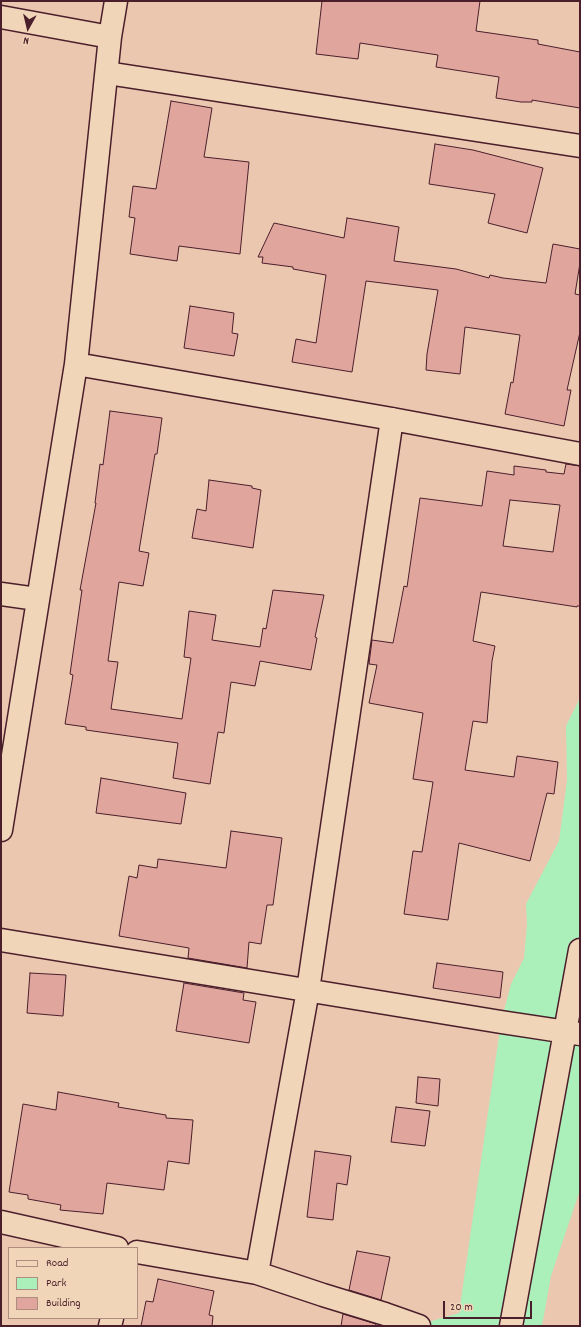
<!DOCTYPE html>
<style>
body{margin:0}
#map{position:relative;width:581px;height:1327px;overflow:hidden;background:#ecc7b0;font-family:Dekko,sans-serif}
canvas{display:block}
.frame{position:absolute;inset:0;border:2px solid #4a1f2b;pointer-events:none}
.legend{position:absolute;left:8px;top:1247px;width:130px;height:72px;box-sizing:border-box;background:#f1d5b8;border:1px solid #ae8c80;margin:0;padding:5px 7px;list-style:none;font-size:12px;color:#4a1f2b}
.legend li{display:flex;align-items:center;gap:8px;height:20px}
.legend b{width:20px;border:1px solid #ae8c80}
.north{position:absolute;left:8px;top:8px;width:40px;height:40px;-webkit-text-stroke:3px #f1d5b8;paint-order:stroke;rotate:188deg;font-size:11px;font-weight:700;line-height:16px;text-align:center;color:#4a1f2b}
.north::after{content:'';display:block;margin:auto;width:14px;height:18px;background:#4a1f2b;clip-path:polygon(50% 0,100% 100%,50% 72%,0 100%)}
.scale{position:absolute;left:443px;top:1301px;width:89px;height:18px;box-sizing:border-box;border:2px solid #4a1f2b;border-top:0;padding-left:5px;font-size:12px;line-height:14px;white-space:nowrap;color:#4a1f2b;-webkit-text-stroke:3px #f1d5b8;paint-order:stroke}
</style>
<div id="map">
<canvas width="581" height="1327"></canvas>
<div class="frame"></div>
<ul class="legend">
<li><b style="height:5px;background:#f1d5b8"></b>Road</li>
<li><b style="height:11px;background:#abefba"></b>Park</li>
<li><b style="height:11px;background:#e0a69e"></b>Building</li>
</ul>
<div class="north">N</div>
<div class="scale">20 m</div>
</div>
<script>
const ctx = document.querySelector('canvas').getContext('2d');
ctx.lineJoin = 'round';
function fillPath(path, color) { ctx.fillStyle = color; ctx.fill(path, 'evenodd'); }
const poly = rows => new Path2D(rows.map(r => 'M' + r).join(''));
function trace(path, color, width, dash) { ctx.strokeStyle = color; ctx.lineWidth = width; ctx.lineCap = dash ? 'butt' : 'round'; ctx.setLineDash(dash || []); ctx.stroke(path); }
fillPath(poly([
 [580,698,580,1190,551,1276,542,1326,415,1326,459,1313,501,1022,511,984,524,958,527,924,526,904,559,841,567,780,566,726]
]), '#abefba');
const building = poly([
 [322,1,480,1,476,31,538,40,538,44,580,52,580,108,532,100,532,102,521,102,496,98,499,77,436,67,438,55,360,43,358,59,316,54,322,1],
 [171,101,212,108,204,157,249,162,240,254,179,246,177,261,130,254,135,218,129,217,133,186,156,189,171,101],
 [435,144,473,150,543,168,527,233,488,223,495,194,429,184,435,144],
 [347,218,399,227,394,261,456,269,489,278,490,275,503,278,546,283,553,244,580,249,580,263,575,294,580,295,580,332,567,390,571,390,564,426,505,414,511,382,513,383,520,335,465,327,460,374,426,370,427,354,438,290,366,281,352,372,292,362,296,339,316,343,326,275,293,269,293,267,262,263,263,257,258,257,274,223,344,238,347,218],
 [190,306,234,313,232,333,238,334,234,356,184,348,190,306],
 [110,411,162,418,157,454,155,454,139,551,149,553,143,586,119,582,108,661,118,662,111,709,182,719,191,658,184,657,189,611,216,615,212,640,260,647,263,628,266,629,273,590,324,595,315,637,317,638,311,670,260,661,255,686,231,682,224,733,218,732,210,784,173,778,178,743,86,730,86,727,65,724,73,675,70,674,82,590,80,590,96,503,95,503,100,464,103,465,110,411],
 [566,464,580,466,580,606,577,606,577,607,481,592,473,641,495,646,492,661,487,723,473,721,465,770,514,777,517,756,558,762,554,794,547,793,530,861,459,843,448,920,404,914,413,851,422,852,433,782,413,779,423,713,369,703,377,665,369,664,372,640,393,643,404,586,407,587,420,498,482,506,487,471,514,475,514,466,546,470,546,472,564,474,566,464],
 [510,500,560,505,553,552,503,546,510,500],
 [209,480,252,486,252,488,261,490,253,548,192,538,197,509,206,511,209,480],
 [101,778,186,793,181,824,96,813,101,778],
 [231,831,282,838,273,905,267,905,261,944,249,942,247,968,188,958,189,948,119,936,129,876,137,878,139,865,157,868,158,859,226,868,231,831],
 [437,963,503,972,500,998,433,988,437,963],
 [30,973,66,975,63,1016,27,1013,30,973],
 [184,983,244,993,243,1000,256,1002,249,1043,176,1031,184,983],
 [418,1077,440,1079,438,1106,416,1103,418,1077],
 [58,1092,119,1103,118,1107,166,1115,166,1118,193,1120,189,1164,168,1161,164,1190,107,1183,103,1214,60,1210,61,1205,28,1199,28,1195,9,1192,23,1104,56,1110,58,1092],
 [396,1107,430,1111,425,1146,391,1142,396,1107],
 [315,1151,351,1156,347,1185,337,1183,333,1220,307,1217,315,1151],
 [357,1251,390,1257,381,1300,349,1290,357,1251],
 [158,1279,214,1291,209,1315,213,1316,212,1326,141,1326,146,1301,153,1302,158,1279],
 [343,1314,376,1324,375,1326,341,1326,343,1314]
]);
fillPath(building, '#e0a69e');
trace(building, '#4a1f2b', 1);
const minor = poly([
 [1,17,110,37],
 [107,73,580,146],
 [76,364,392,419,580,454],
 [1,594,37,599],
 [1,830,76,364,110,37,116,1],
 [1,940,501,1022,580,1034],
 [1,1222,117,1248],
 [137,1252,257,1273,323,1295,385,1314,419,1326],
 [257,1273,308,990,392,419],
 [110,1326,112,1318],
 [511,1326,580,950]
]);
trace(minor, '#4a1f2b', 25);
trace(minor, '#f1d5b8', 22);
</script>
